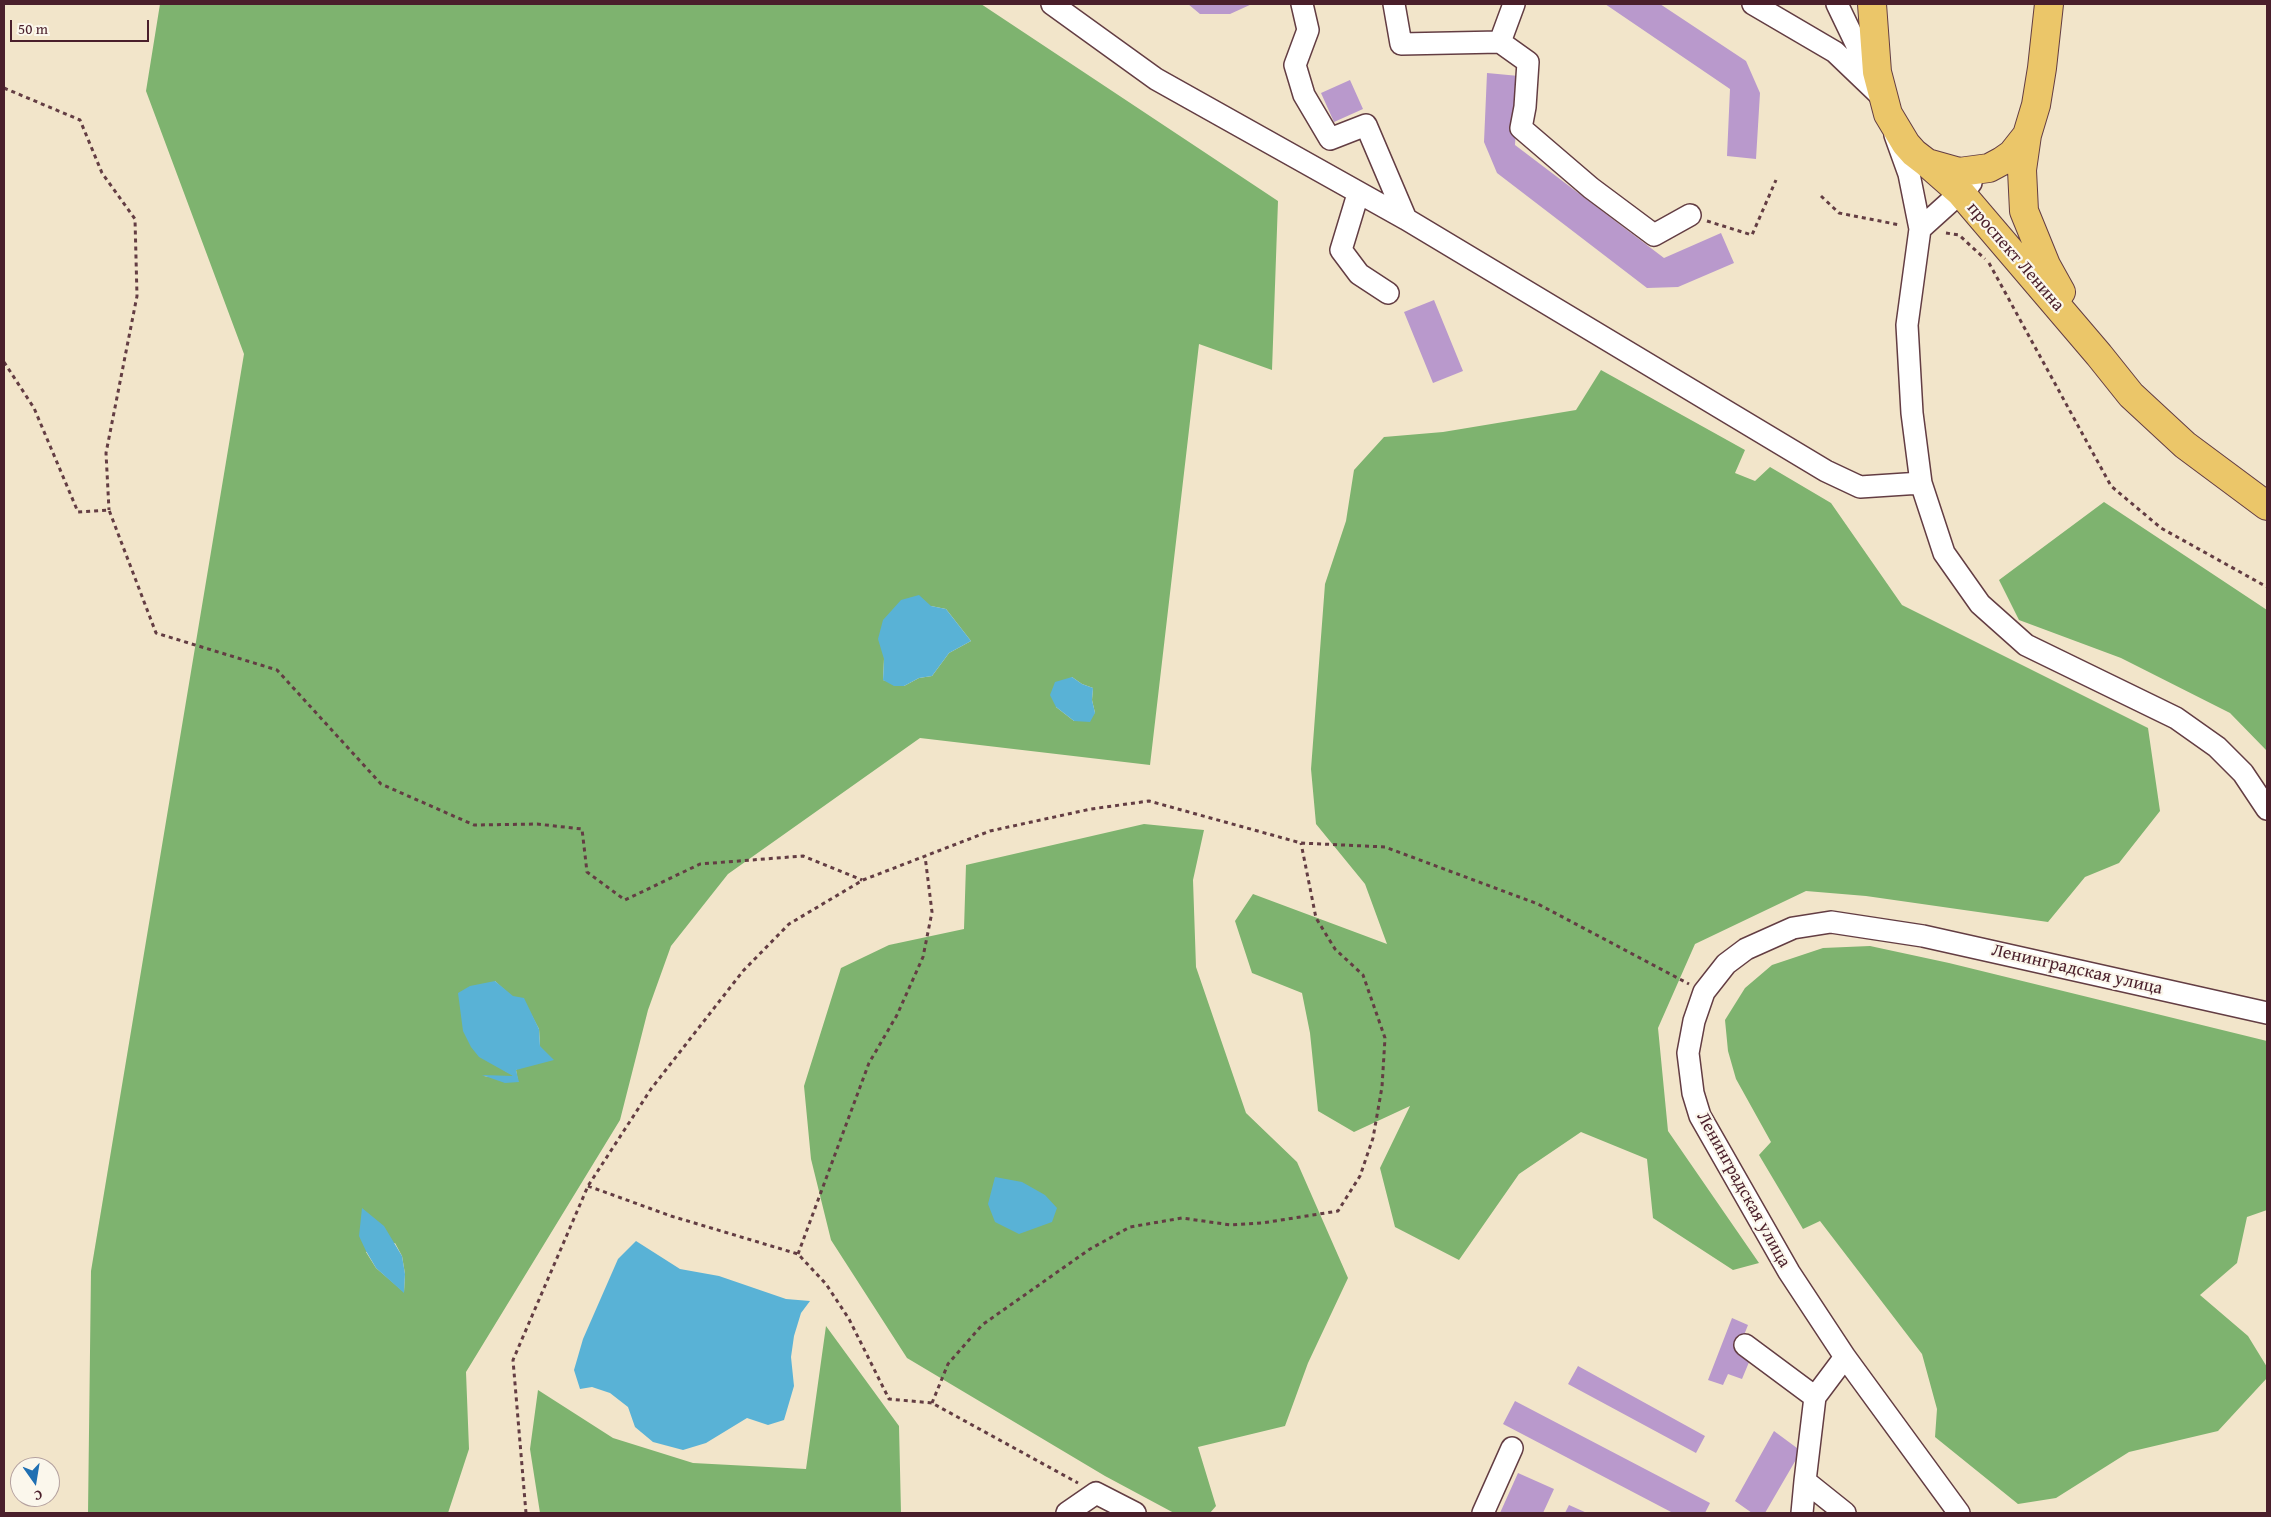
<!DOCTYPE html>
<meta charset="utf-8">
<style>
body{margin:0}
#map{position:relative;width:2271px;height:1517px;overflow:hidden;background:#f2e5ca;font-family:"Gentium Book Plus",serif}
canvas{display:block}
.frame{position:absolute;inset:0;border:5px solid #4a1f2b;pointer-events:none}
.north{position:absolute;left:10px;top:1457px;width:50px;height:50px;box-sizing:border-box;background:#fbf7ec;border:1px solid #b4a19f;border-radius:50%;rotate:167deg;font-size:14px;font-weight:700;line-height:20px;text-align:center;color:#4a1f2b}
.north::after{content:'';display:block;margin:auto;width:18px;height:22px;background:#1f6fb2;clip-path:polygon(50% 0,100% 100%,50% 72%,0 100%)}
.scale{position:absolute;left:10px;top:20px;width:139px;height:22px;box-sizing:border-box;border:2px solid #4a1f2b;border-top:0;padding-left:6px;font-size:15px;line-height:18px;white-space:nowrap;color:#4a1f2b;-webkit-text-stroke:4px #fbf7ec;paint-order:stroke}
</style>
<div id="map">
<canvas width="2271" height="1517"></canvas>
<div class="frame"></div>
<div class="north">С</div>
<div class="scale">50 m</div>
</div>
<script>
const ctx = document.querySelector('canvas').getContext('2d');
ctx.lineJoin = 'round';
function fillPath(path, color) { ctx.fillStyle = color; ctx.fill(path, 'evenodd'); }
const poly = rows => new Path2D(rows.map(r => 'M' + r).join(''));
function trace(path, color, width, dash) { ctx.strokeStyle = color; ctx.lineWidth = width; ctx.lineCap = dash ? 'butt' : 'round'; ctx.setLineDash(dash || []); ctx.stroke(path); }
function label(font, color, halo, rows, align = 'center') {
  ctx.font = font + ' "Gentium Book Plus",serif'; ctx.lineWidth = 4.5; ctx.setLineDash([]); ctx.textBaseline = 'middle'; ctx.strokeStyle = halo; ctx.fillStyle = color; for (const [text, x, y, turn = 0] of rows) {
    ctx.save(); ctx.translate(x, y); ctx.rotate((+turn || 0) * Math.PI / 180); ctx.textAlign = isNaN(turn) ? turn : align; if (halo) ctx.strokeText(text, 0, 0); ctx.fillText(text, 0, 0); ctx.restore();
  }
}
fillPath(poly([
 [160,4,981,4,1278,201,1272,370,1199,344,1150,765,920,738,728,874,671,946,648,1010,620,1120,466,1372,469,1449,448,1513,88,1513,91,1271,244,354,146,91],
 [931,606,946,609,971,641,949,653,932,676,919,678,904,686,883,680,884,659],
 [1072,677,1082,684,1093,688,1092,700,1095,713,1074,721,1056,707],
 [495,981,532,1016,539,1029,540,1046,516,1070,518,1082,484,1076,514,1076,502,1069],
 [395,1243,402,1256,405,1274,404,1292,376,1268,366,1252],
 [1601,370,1745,450,1735,473,1755,481,1770,467,1831,503,1902,605,2148,728,2160,811,2119,863,2085,877,2048,922,1866,896,1806,891,1695,944,1658,1028,1668,1131,1759,1263,1733,1270,1653,1218,1647,1159,1581,1132,1519,1174,1459,1260,1395,1227,1380,1168,1410,1106,1354,1132,1318,1111,1310,1033,1302,993,1252,973,1235,921,1253,894,1387,944,1365,884,1316,824,1311,769,1325,584,1346,521,1354,470,1384,437,1443,432,1576,410],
 [2104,502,2267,610,2267,751,2230,713,2121,658,2019,620,1999,580],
 [1144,824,1204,830,1193,880,1196,967,1246,1113,1297,1162,1348,1278,1308,1363,1285,1426,1198,1447,1216,1506,1210,1513,1174,1513,1105,1476,907,1358,831,1240,811,1159,804,1086,841,968,889,945,964,929,966,865],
 [1870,946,1949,963,2267,1041,2267,1210,2247,1217,2237,1263,2200,1295,2248,1336,2267,1367,2267,1378,2218,1431,2129,1452,2056,1498,2018,1504,1935,1437,1937,1409,1922,1354,1820,1221,1803,1229,1759,1155,1771,1142,1736,1079,1728,1051,1725,1020,1745,988,1772,965,1823,948],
 [826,1326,899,1426,901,1513,540,1513,530,1449,538,1390,613,1438,693,1463,806,1469]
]), '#7eb36f');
fillPath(poly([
 [919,595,931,606,946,609,971,641,949,653,932,676,919,678,904,686,894,686,883,680,884,659,878,639,883,620,901,600],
 [1072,677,1082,684,1093,688,1092,700,1095,713,1090,722,1074,721,1056,707,1050,695,1055,682],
 [495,981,513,996,524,998,539,1029,540,1046,554,1060,516,1070,519,1082,505,1083,482,1075,513,1076,479,1057,471,1047,463,1031,458,993,470,986],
 [995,1177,1022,1182,1045,1195,1057,1208,1052,1222,1019,1234,995,1222,988,1204],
 [362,1208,384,1226,402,1256,405,1274,404,1293,376,1268,366,1251,359,1236],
 [636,1241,680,1269,719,1276,786,1299,810,1301,801,1313,794,1336,791,1357,794,1386,784,1420,768,1425,747,1418,706,1443,683,1450,653,1442,635,1427,628,1407,610,1393,592,1387,580,1389,574,1370,583,1339,618,1259]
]), '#59b2d6');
fillPath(poly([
 [1188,4,1252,4,1230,14,1200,14],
 [1605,4,1660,4,1746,61,1760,93,1756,159,1727,156,1730,89],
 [1487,73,1519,76,1515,145,1664,258,1721,233,1734,263,1678,287,1647,288,1497,173,1484,142],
 [1350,80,1363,109,1334,122,1321,93],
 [1434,300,1463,371,1433,383,1404,312],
 [1732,1318,1748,1325,1738,1350,1752,1355,1742,1379,1728,1374,1723,1385,1708,1380],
 [1578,1366,1705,1436,1696,1453,1568,1384],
 [1515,1401,1710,1503,1705,1513,1673,1513,1503,1424],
 [1774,1431,1801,1451,1765,1513,1752,1513,1735,1501],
 [1518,1473,1554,1489,1543,1513,1500,1513],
 [1569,1505,1587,1513,1565,1513]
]), '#b999cc');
const minor = poly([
 [1052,4,1156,79,1406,219,1826,471,1860,487,1921,483],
 [1302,4,1308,30,1295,65,1304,95,1330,139,1366,125,1406,219],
 [1394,4,1401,44,1500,42],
 [1514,4,1500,42,1528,62,1525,107,1521,128,1591,188,1654,235,1690,215],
 [1753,4,1835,52,1882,97],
 [1837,4,1874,81],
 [1895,135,1909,174,1920,229,1907,325,1912,413,1921,483,1944,553,1980,604,2026,645,2176,718,2217,747,2243,773,2267,809],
 [1358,194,1341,250,1359,274,1388,293],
 [1920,229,1971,183],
 [1745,1345,1815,1397,1805,1481,1845,1513],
 [1815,1397,1845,1357],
 [1067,1513,1096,1493,1135,1513],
 [1483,1513,1512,1448],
 [1802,1513,1805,1481],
 [1959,1513,1845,1357,1789,1272,1700,1116,1693,1093,1688,1053,1694,1021,1704,992,1726,964,1746,949,1793,928,1831,922,1923,936,2267,1013]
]);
const major = poly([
 [1872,4,1877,72,1888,114,1906,144,1914,153,1927,163,1959,172,1989,168,2002,161,2012,154,2027,135,2036,105,2042,68,2049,4],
 [2027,135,2022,170,2024,211,2046,265,2061,292],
 [1927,163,1960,192,2099,355,2131,395,2185,445,2267,506]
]);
trace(minor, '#633d43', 24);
trace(major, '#633d43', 30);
trace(poly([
 [4,88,80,120,102,173,135,219,137,296,106,453,109,510],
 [1821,196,1839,213,1900,225],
 [1707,221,1752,235,1776,180],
 [1946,233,1959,235,1985,259],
 [1989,263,2111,486,2161,528,2267,587],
 [4,362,34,408,78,512,109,510,156,633,277,670,381,784,474,825,537,824,582,829,587,872,625,900,700,864,803,856,862,880],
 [588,1186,671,1216,798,1254,826,1284,849,1319,889,1399,932,1403,1078,1483],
 [798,1254,869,1063,897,1015,923,957,932,912,925,856],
 [932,1403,948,1364,982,1325,1090,1249,1130,1227,1182,1218,1231,1225,1262,1223,1338,1211,1360,1176,1373,1138,1382,1087,1385,1038,1363,975,1335,949,1316,918,1301,843],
 [526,1513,513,1360,588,1186,651,1089,743,971,789,924,863,880,990,831,1091,809,1149,801,1301,843,1385,847,1538,904,1689,984]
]), '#633d43', 3, [4, 4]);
trace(minor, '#fff', 21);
trace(major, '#ebc669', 28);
label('18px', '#4a1f2b', '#fbf7ec', [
 ["проспект Ленина",2015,257,49],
 ["Ленинградская улица",2077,970,13],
 ["Ленинградская улица",1743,1190,61]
]);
</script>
